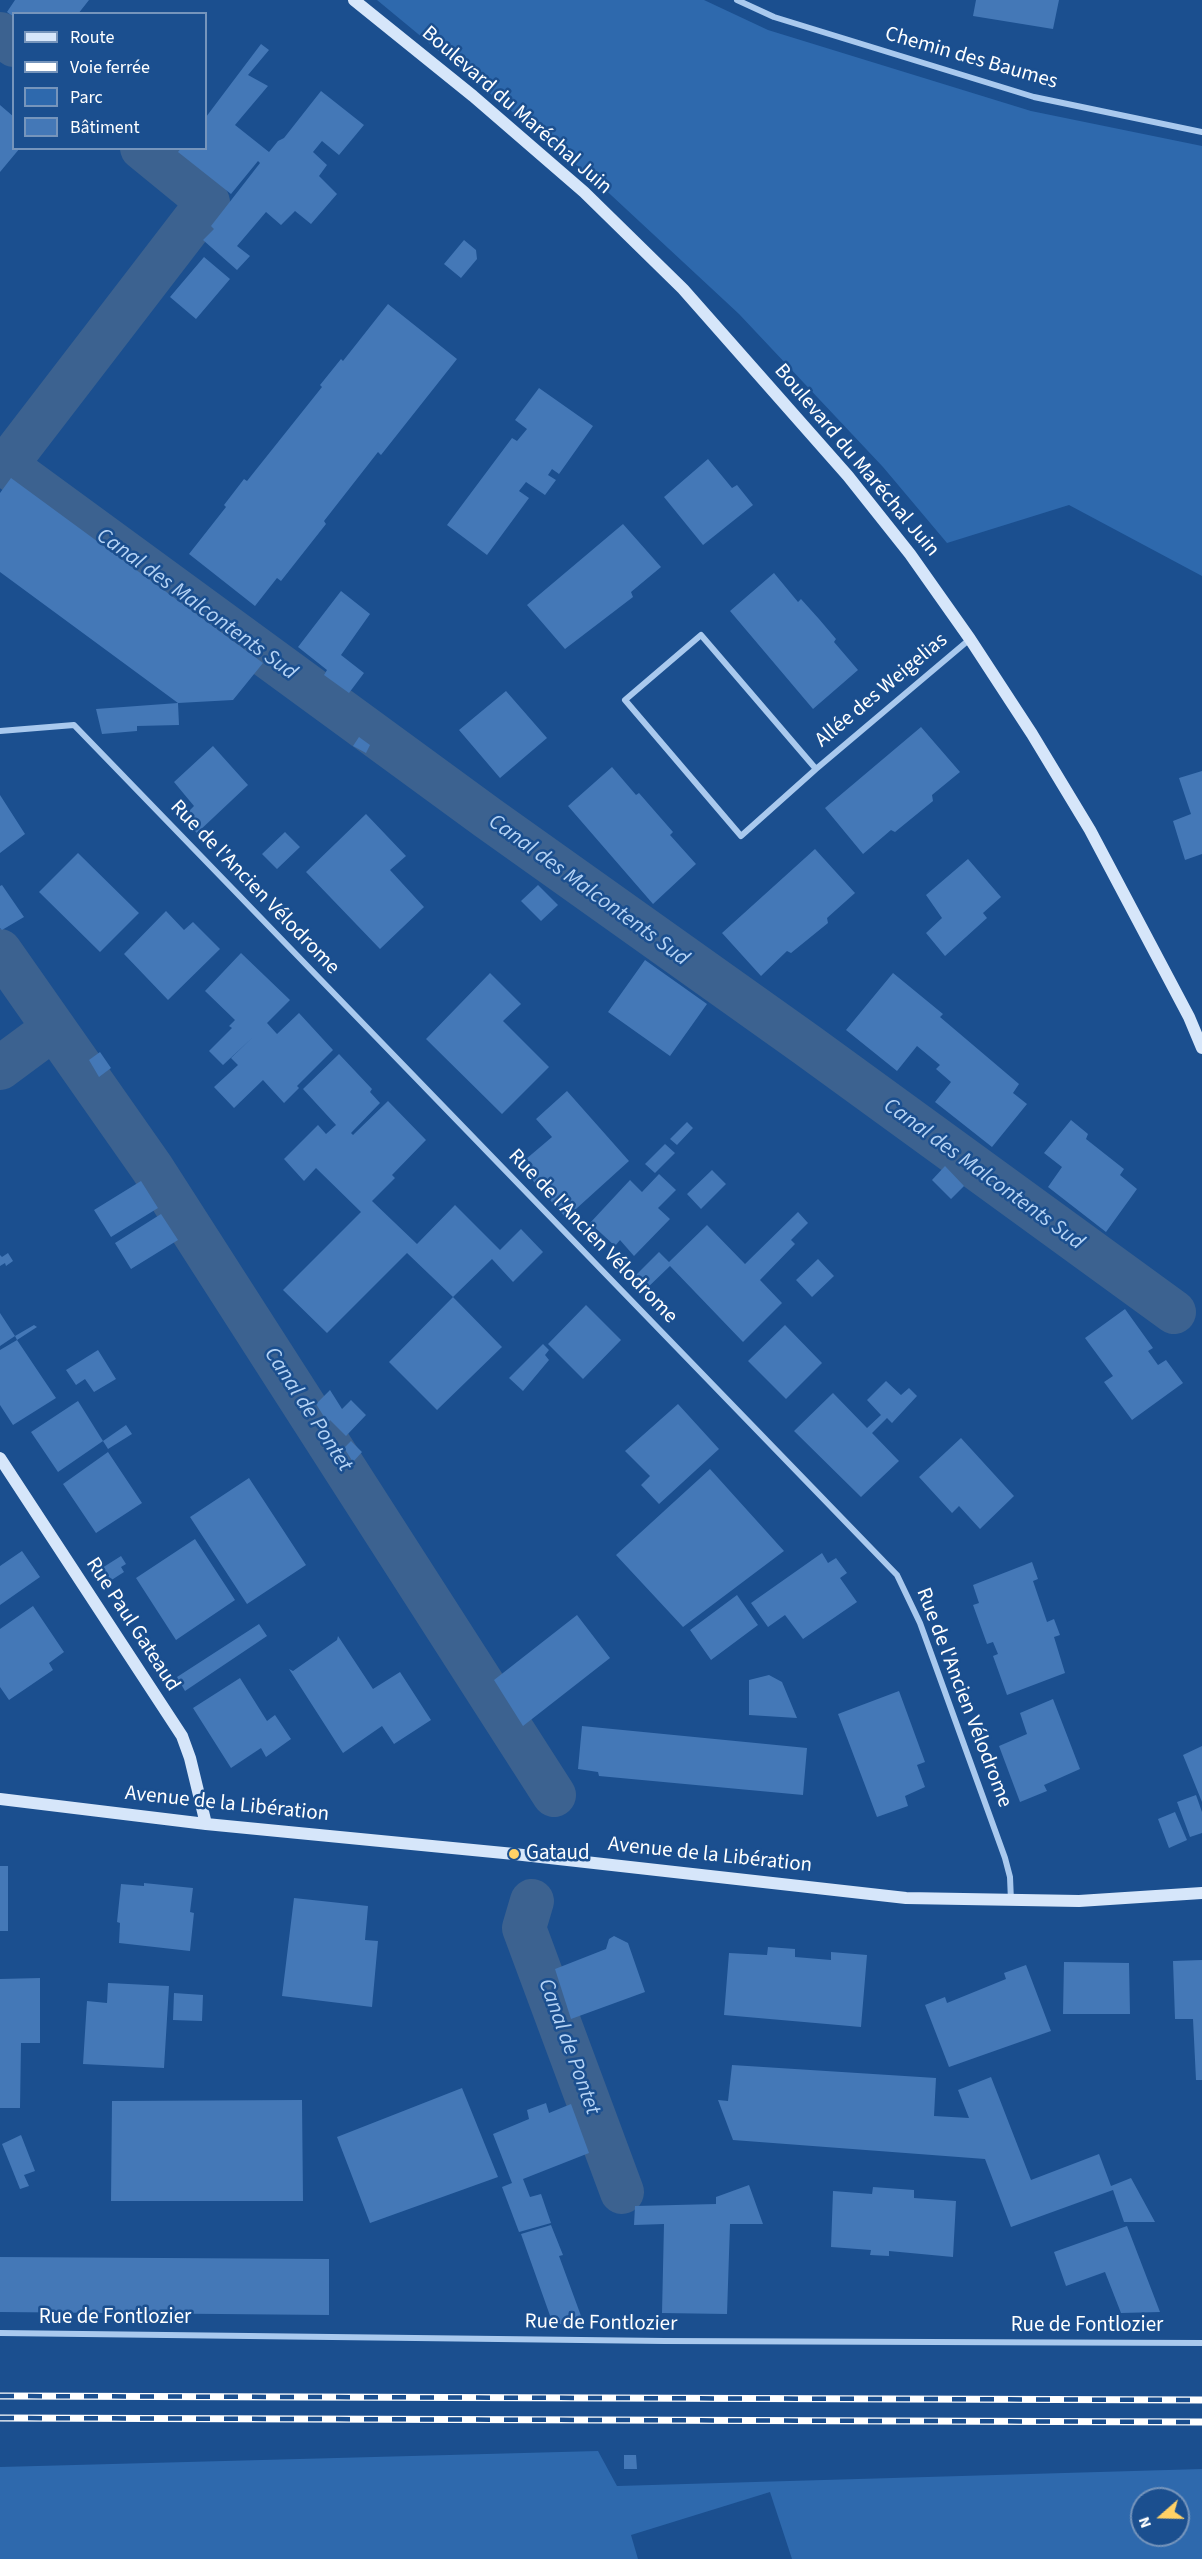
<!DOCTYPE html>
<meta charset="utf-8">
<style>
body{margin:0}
#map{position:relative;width:1202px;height:2559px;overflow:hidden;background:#1b4f8f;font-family:"Source Sans 3",sans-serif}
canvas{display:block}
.legend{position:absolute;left:12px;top:12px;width:195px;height:138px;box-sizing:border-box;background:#1b4f8f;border:2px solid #7695bc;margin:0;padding:8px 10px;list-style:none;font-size:18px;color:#fff}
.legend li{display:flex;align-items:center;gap:12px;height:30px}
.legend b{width:30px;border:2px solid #7695bc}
.north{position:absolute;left:1130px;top:2487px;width:60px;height:60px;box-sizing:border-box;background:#1b4f8f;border:2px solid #7695bc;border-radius:50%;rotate:250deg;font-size:16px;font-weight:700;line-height:24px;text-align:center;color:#fff}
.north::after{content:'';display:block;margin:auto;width:21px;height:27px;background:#ffd166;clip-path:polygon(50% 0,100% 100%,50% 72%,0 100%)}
</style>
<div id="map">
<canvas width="1202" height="2559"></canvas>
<ul class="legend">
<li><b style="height:8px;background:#d6e6fa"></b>Route</li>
<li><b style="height:8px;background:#fff"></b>Voie ferrée</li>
<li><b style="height:16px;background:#2e69ad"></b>Parc</li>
<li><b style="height:16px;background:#4478b7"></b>Bâtiment</li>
</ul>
<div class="north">N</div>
</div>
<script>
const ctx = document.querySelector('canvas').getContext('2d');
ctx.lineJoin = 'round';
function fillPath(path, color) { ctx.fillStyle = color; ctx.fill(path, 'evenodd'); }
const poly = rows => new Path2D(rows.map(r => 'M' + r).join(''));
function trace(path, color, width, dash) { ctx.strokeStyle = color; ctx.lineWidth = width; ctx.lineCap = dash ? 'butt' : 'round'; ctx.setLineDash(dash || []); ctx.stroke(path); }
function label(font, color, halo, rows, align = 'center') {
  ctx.font = font + ' "Source Sans 3",sans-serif'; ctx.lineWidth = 5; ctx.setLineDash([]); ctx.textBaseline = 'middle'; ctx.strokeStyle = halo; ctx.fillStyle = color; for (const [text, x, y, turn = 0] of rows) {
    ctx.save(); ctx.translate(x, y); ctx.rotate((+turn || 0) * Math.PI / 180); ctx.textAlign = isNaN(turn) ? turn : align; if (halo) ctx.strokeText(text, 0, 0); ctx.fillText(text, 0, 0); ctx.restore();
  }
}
fillPath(poly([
 [377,0,704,0,768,30,1031,111,1202,146,1202,576,1069,505,947,543,883,467,739,314,597,182],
 [598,2451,617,2486,1202,2469,1202,2559,792,2559,770,2492,631,2535,638,2559,0,2559,0,2467],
 [1142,2499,1178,2499,1178,2535,1142,2535]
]), '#2e69ad');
trace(poly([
 [0,34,14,45],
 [0,461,488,818,807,1045,1174,1312],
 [6,465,208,202,142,148],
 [0,951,152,1168,554,1795],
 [0,1068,54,1028],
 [532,1901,524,1928,622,2192]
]), '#3c6290', 44);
fillPath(poly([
 [15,0,89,0,78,14,14,14,14,17,7,12],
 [976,0,1059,0,1053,29,973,16],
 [261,44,269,50,248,75,268,86,235,125,269,152,278,141,284,138,321,91,364,125,339,155,322,141,313,152,327,165,319,176,337,194,311,224,295,211,281,225,266,212,237,246,250,256,237,270,203,240,214,229,211,226,260,163,258,161,231,194,178,152,181,148,206,148,206,117],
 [0,105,14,117,14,148,20,148,0,172],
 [464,240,476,250,477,259,461,278,444,264],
 [204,257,230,279,196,319,170,297],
 [388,304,457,359,381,455,378,452,324,521,326,524,281,581,277,578,255,606,189,554,226,507,224,505,244,479,247,481,322,387,320,385,341,359,343,361],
 [539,388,593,426,559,474,552,469,548,475,556,480,545,495,526,482,519,491,529,498,487,555,447,525,512,438,517,441,527,429,515,420],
 [708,459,732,488,737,485,753,505,703,545,664,497],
 [11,478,263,663,233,700,178,703,0,572,0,493],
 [623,524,661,567,631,592,633,597,565,649,527,605],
 [774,573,798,602,801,599,819,619,836,639,834,642,858,670,813,709,730,611],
 [341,591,370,614,341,655,364,673,349,693,324,675,327,670,298,647],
 [506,691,547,738,500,778,459,730],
 [178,703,179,725,137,726,137,731,102,734,96,709],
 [921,727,960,772,932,795,933,801,895,832,891,830,863,854,825,808],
 [359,737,370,745,366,753,353,746],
 [213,746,248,785,197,833,182,818,194,806,174,782],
 [612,767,636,795,639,793,673,832,670,835,696,864,653,904,568,806],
 [1202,771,1202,854,1185,860,1173,821,1191,814,1179,778],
 [0,795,25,834,0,853],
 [366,814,406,856,390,870,424,907,380,949,306,872],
 [285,832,300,847,277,869,262,854],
 [815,849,855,893,827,918,828,923,791,953,787,951,761,976,722,933],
 [78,853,139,913,100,952,39,892],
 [968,859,1001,897,983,913,987,918,945,956,926,933,942,918,926,895],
 [2,885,24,917,2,930,0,928,0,886],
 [538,885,558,905,541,921,521,901],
 [166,911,184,930,193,922,220,949,168,1000,124,954],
 [241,953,290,1000,267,1023,277,1034,299,1013,333,1050,297,1086,299,1088,284,1103,263,1080,234,1108,214,1087,238,1065,231,1058,253,1037,223,1065,209,1051,232,1028,229,1026,235,1020,205,991],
 [645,960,707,1004,670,1056,608,1012],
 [490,973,521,1004,503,1021,549,1067,502,1114,426,1039],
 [893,973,943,1014,940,1017,1019,1084,1013,1093,1027,1104,992,1147,935,1102,951,1082,936,1069,940,1065,917,1046,897,1071,846,1030],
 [100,1052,111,1068,99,1077,89,1060],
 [339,1054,372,1089,370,1092,380,1103,351,1133,353,1135,388,1101,426,1140,392,1175,395,1178,372,1201,417,1244,455,1205,500,1250,521,1229,543,1252,513,1282,492,1259,453,1297,502,1347,437,1410,389,1362,453,1297,407,1253,327,1333,283,1290,361,1212,316,1168,304,1181,284,1159,318,1125,326,1134,336,1125,303,1089],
 [567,1091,629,1161,566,1218,519,1165,552,1137,536,1119],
 [1071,1120,1088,1134,1086,1139,1124,1169,1120,1175,1137,1189,1106,1232,1048,1187,1062,1167,1044,1153],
 [687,1122,693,1128,677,1145,670,1139],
 [665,1144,675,1153,655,1173,645,1164],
 [945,1166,964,1186,951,1199,932,1180],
 [712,1170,726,1184,701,1209,687,1194],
 [659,1174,676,1190,658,1208,670,1219,634,1256,620,1240,615,1246,590,1223,630,1180,642,1192],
 [141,1181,158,1208,111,1237,94,1210],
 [798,1212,808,1223,791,1240,795,1244,760,1280,782,1303,743,1342,670,1266,644,1291,632,1279,659,1252,669,1262,707,1225,745,1264],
 [161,1214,178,1240,131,1269,115,1243],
 [8,1253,13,1261,6,1266,5,1263,0,1266,0,1255,2,1257],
 [818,1259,834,1276,812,1297,796,1280],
 [586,1305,621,1340,583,1379,548,1344],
 [1125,1309,1153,1348,1148,1351,1158,1365,1166,1360,1183,1383,1132,1420,1104,1382,1113,1376,1085,1338],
 [0,1313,15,1336,0,1346],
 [34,1325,37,1327,17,1340,56,1398,13,1425,0,1405,0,1350,17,1340,15,1336],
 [785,1325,822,1363,786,1399,748,1361],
 [543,1344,549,1350,545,1355,549,1360,523,1391,509,1378],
 [98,1350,116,1379,94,1392,85,1379,76,1385,66,1370],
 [886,1381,901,1395,909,1388,917,1396,892,1423,887,1418,872,1433,899,1461,861,1497,794,1431,833,1393,867,1428,881,1415,867,1400],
 [330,1390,342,1409,351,1400,366,1415,346,1436,330,1420,328,1423,316,1404],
 [78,1401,103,1441,126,1425,132,1434,108,1449,103,1441,58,1472,31,1432],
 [678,1404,719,1449,659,1504,641,1485,650,1476,625,1451],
 [961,1438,1014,1496,980,1529,959,1506,952,1513,919,1477],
 [351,1441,362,1452,353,1462,344,1448],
 [108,1452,142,1503,96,1533,63,1484],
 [710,1469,784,1551,683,1627,616,1555],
 [249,1478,306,1565,247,1604,190,1517],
 [195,1539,235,1600,176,1640,136,1578],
 [22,1551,40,1577,0,1605,0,1566],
 [822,1553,828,1563,836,1558,847,1573,840,1578,857,1602,803,1639,785,1615,768,1627,751,1603],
 [121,1556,126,1564,121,1567,124,1572,110,1581,102,1568],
 [1032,1562,1038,1579,1033,1581,1047,1622,1054,1619,1060,1635,1054,1637,1065,1673,1007,1695,993,1656,998,1654,993,1642,987,1644,973,1605,979,1603,973,1585],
 [737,1595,758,1625,711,1660,690,1630],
 [33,1606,64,1652,49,1663,53,1670,9,1700,0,1687,0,1629],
 [577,1615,610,1658,523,1726,494,1680],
 [259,1624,267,1636,185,1691,177,1677],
 [338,1636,373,1689,400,1672,431,1720,394,1744,382,1726,343,1753,289,1669,293,1671,337,1640],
 [769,1675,782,1682,797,1718,749,1715,749,1680],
 [240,1678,267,1721,275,1715,291,1739,266,1757,261,1748,231,1768,193,1708],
 [899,1691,925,1762,917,1765,925,1787,905,1796,908,1806,877,1817,838,1714],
 [1053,1699,1080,1769,1044,1785,1047,1791,1020,1802,999,1746,1027,1734,1020,1713],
 [582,1726,807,1748,803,1795,599,1776,598,1772,578,1769],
 [1202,1746,1202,1802,1183,1755],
 [1196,1795,1202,1812,1202,1833,1190,1837,1177,1802],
 [1175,1812,1187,1840,1169,1848,1158,1819],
 [0,1866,8,1866,8,1931,0,1931],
 [144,1883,193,1888,190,1912,194,1913,190,1951,119,1943,120,1923,117,1922,121,1884,144,1886],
 [294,1898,368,1906,365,1940,378,1941,372,2007,282,1996],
 [614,1936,628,1943,645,1992,571,2019,555,1969,606,1949,609,1939],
 [768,1947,795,1949,795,1957,831,1960,831,1952,867,1955,861,2027,724,2015,729,1953,767,1955],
 [1202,1960,1202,2080,1196,2080,1193,2019,1175,2019,1173,1961],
 [1064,1962,1129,1963,1130,2014,1063,2014],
 [1026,1965,1051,2031,949,2067,925,2005,945,1997,947,2003,1006,1979,1004,1973],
 [40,1978,40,2043,21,2043,20,2108,0,2108,0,1979],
 [108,1983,169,1986,164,2068,83,2064,87,2001,107,2003],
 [174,1993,203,1995,202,2021,173,2020],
 [732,2065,936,2078,934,2116,969,2118,958,2090,991,2077,1031,2180,1099,2154,1111,2186,1131,2178,1155,2222,1124,2222,1113,2190,1011,2227,985,2159,733,2140,718,2100,728,2101],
 [462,2088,498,2177,370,2223,337,2137],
 [302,2100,303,2201,111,2201,112,2101],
 [546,2103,549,2113,571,2104,589,2153,523,2179,530,2197,541,2194,551,2223,519,2232,502,2187,512,2183,493,2134,529,2119,527,2110],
 [21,2135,35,2171,24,2175,29,2186,20,2189,2,2144],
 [749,2185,763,2224,730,2224,727,2314,662,2313,664,2224,634,2225,635,2206,716,2204,716,2197],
 [873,2187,914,2190,914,2198,956,2201,953,2257,889,2251,889,2256,870,2255,871,2250,831,2247,833,2191,872,2194],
 [551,2225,563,2255,559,2256,584,2324,553,2324,521,2234],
 [1127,2226,1160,2312,1121,2313,1105,2272,1066,2286,1054,2252],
 [0,2257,329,2259,329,2315,0,2312],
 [624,2455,636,2455,637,2469,624,2469]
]), '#4478b7');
trace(poly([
 [737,0,774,17,1034,97,1202,132],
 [0,731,74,725,897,1575,920,1623,1005,1858,1010,1877,1011,1901],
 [816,769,701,635,625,700,741,836,816,769,970,639],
 [0,2333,664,2341,1202,2343]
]), '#a9c9ee', 6);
trace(poly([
 [354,0,473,96,584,192,683,289,848,476,910,554,970,639,1032,734,1090,830,1189,1017,1202,1048],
 [0,1458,182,1736,190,1758,206,1824],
 [0,1799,206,1824,514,1854,906,1898,1079,1901,1202,1893]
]), '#d6e6fa', 12);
const rail = poly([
 [0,2396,1202,2400],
 [0,2418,1202,2422]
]);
trace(rail, '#fff', 7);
trace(rail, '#1b4f8f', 4.5, [14]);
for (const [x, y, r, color] of [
 [514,1854,6,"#ffd166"]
]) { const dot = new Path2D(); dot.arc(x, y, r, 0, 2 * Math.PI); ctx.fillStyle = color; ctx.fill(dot); trace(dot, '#1b4f8f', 2); }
label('21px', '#fff', '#1b4f8f', [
 ["Chemin des Baumes",971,59,16],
 ["Boulevard du Maréchal Juin",516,111,41],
 ["Boulevard du Maréchal Juin",856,461,50],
 ["Allée des Weigelias",882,691,-40],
 ["Rue de l'Ancien Vélodrome",254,888,46],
 ["Rue de l'Ancien Vélodrome",592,1237,46],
 ["Rue Paul Gateaud",132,1625,57],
 ["Rue de l'Ancien Vélodrome",963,1698,69],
 ["Avenue de la Libération",227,1805,6],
 ["Avenue de la Libération",710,1856,6],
 ["Rue de Fontlozier",115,2318],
 ["Rue de Fontlozier",601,2324,1],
 ["Rue de Fontlozier",1087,2326]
]);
label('21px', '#fff', '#1b4f8f', [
 ["Gataud",526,1854]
], 'left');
label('italic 22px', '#b5d3f5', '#1b4f8f', [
 ["Canal des Malcontents Sud",196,605,36],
 ["Canal des Malcontents Sud",588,891,36],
 ["Canal des Malcontents Sud",983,1175,36],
 ["Canal de Pontet",307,1410,57],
 ["Canal de Pontet",568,2047,70]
]);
</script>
